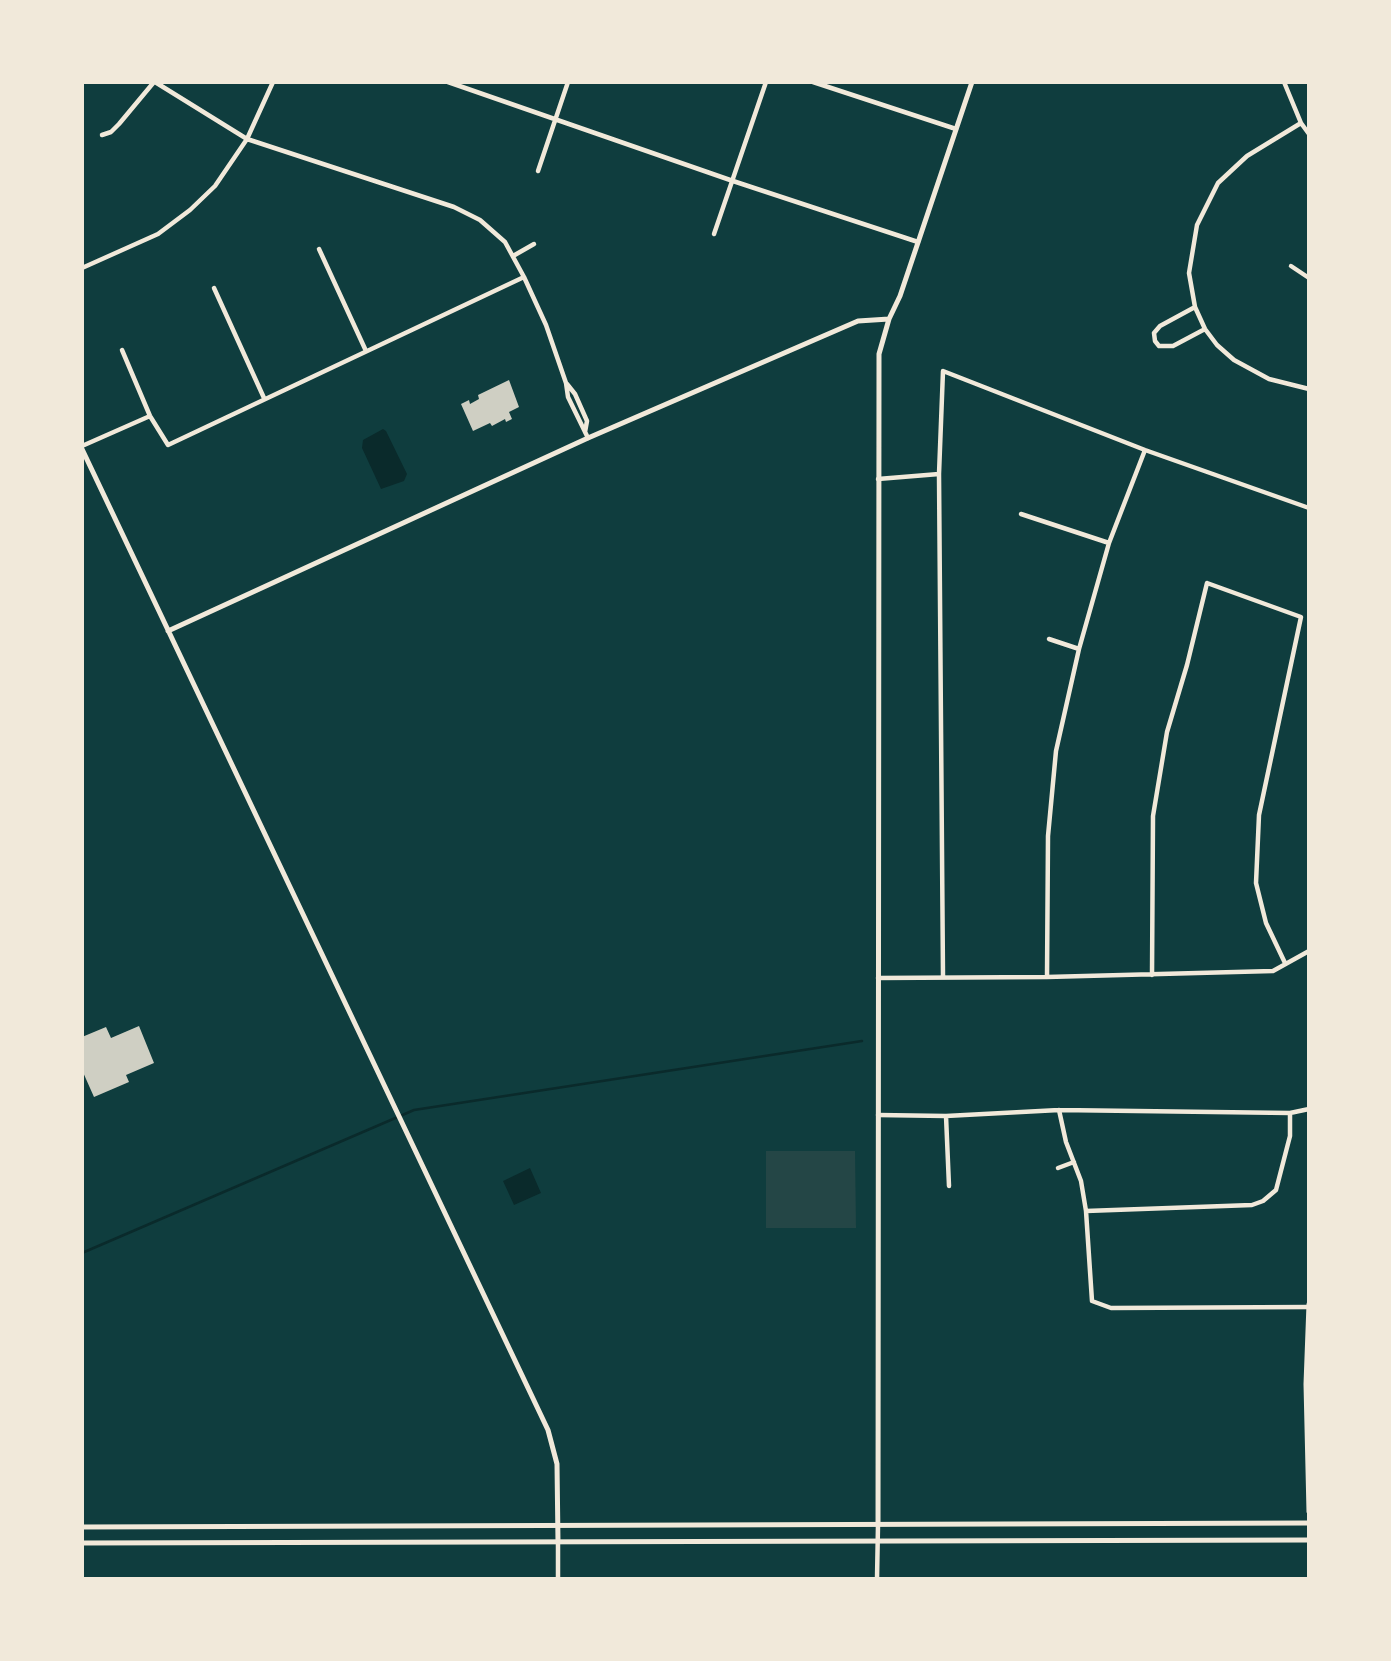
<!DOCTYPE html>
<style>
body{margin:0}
#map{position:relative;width:1391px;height:1661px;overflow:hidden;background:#0f3d3e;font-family:Karla,sans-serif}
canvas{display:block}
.frame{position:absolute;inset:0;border:84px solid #f1e9da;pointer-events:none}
</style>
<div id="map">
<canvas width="1391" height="1661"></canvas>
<div class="frame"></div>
</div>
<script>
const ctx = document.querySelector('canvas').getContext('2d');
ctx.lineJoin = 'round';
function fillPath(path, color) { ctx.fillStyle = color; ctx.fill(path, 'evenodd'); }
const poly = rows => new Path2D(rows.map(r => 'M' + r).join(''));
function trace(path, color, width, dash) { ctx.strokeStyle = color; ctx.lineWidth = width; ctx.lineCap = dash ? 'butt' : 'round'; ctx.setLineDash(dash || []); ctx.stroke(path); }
fillPath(poly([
 [766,1151,855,1151,856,1228,766,1228]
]), '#244646');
fillPath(poly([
 [383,429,386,431,407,474,404,481,381,489,362,448,363,440],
 [530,1168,541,1193,514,1205,503,1181]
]), '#0a2a2b');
trace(poly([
 [82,1253,414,1110,862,1041]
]), '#0a2a2b', 2.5);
fillPath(poly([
 [509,380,519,407,509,412,512,419,506,422,505,419,492,426,490,423,473,431,461,404,469,400,470,404,479,399,478,395],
 [139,1026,154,1063,126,1075,129,1082,94,1097,82,1070,82,1037,106,1027,111,1038]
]), '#cfcfc3');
trace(poly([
 [155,82,247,139,454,207,480,220,505,242,524,277,546,325,566,383,568,397,588,438],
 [448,82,733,181,918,242],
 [813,82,956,129],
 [1284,82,1301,123,1309,134],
 [1301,123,1247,156,1218,183,1197,225,1189,273,1195,307,1205,329,1217,345,1234,360,1269,379,1309,389],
 [102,135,111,132,119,124,154,82],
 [538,171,568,82],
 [714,234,766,82],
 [319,249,366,351],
 [513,256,534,244],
 [1291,266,1309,278],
 [82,268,158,234,190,210,215,186,247,139,273,82],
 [214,288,264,398],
 [1195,307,1160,326,1154,333,1155,341,1159,346,1173,346,1205,329],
 [122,350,150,416,168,445,524,277],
 [567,384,575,394,587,421,585,432],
 [82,446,150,416],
 [878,479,939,474],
 [1021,514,1109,543],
 [1049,639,1079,649],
 [1152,975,1153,816,1167,732,1187,665,1207,583,1301,617,1259,815,1256,883,1266,923,1285,963],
 [943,977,939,474,943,371,1145,450,1309,508],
 [1047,977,1048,836,1056,751,1079,649,1109,543,1145,450],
 [878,978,1047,977,1273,971,1309,951],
 [1059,1110,1066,1142,1081,1181,1086,1211,1092,1301,1111,1308,1309,1307],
 [878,1115,946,1116,1059,1110,1290,1113,1309,1109],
 [946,1116,949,1186],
 [1058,1168,1074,1162],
 [1086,1211,1252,1205,1263,1201,1276,1190,1290,1136,1290,1113],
 [558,1542,558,1579],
 [877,1579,878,1525]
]), '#f1e9da', 4.5);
trace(poly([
 [82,449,548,1430,557,1464,558,1542],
 [168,631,588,438,858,321,889,319],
 [878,1525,879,354,889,319,900,296,972,82]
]), '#f1e9da', 5);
trace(poly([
 [1309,1304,1306,1384,1309,1512],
 [82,1527,1309,1523],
 [82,1543,1309,1540]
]), '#f1e9da', 5);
</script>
